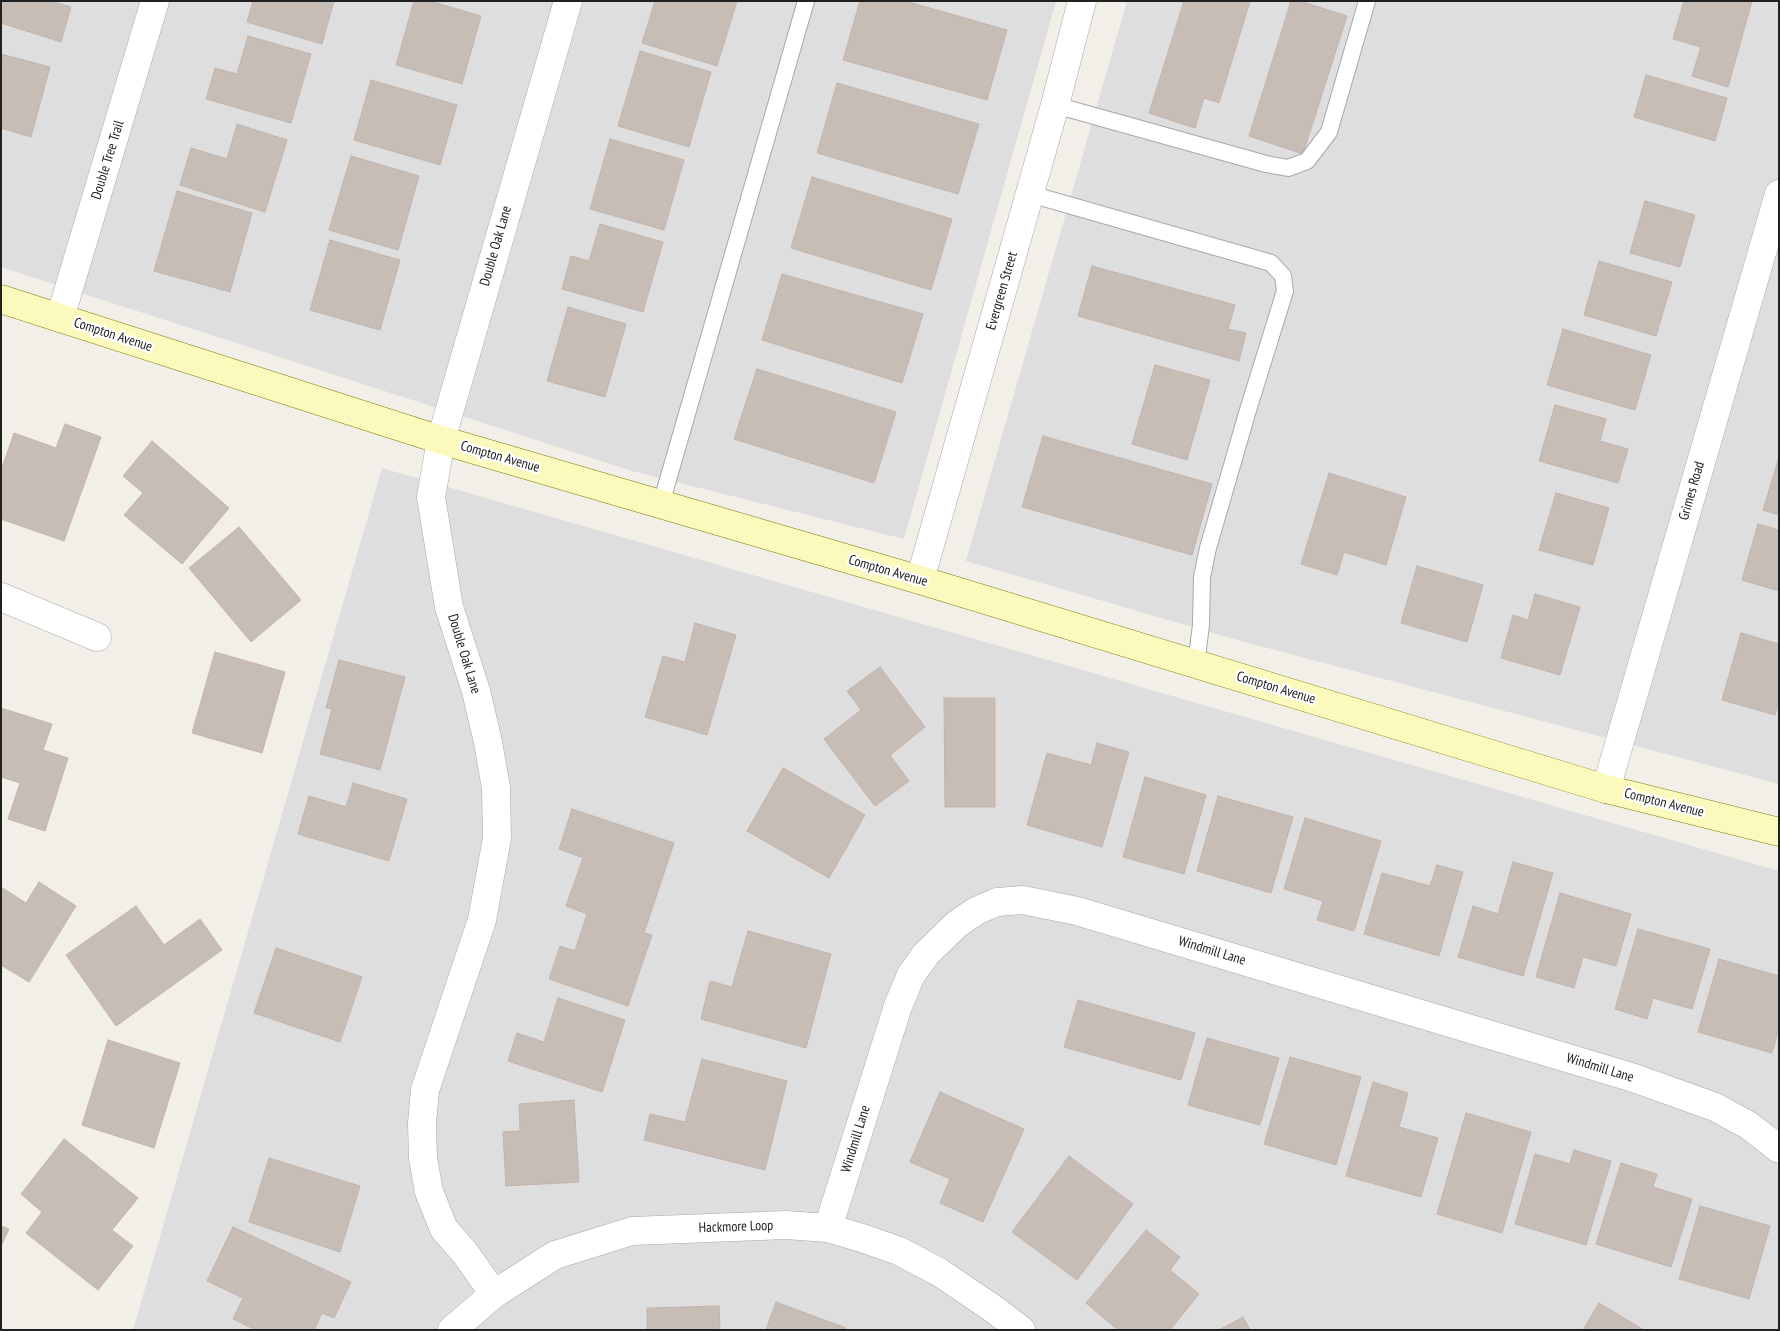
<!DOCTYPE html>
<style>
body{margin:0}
#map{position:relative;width:1780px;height:1331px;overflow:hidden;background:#f2eee8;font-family:"PT Sans Narrow",sans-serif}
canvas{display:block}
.frame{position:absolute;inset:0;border:2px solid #212121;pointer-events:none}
</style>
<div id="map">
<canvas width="1780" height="1331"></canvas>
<div class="frame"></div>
</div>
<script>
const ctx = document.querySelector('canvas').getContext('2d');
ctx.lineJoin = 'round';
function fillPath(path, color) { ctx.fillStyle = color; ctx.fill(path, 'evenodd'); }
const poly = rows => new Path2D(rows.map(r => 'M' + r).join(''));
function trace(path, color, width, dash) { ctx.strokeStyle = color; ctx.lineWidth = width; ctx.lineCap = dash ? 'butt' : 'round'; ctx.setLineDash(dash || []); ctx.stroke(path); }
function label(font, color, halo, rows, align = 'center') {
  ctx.font = font + ' "PT Sans Narrow",sans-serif'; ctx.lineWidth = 4.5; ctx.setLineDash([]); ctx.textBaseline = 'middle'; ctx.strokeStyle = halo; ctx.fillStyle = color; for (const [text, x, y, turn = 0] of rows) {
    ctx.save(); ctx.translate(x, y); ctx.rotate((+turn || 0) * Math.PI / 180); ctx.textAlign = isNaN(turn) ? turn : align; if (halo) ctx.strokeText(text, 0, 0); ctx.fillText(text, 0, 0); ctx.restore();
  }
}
fillPath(poly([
 [1,1,1056,1,904,539,632,471,1,267],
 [1127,1,1779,1,1779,784,1230,638,966,561],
 [382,468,1779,871,1779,1330,133,1330]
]), '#dfdede');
const building = poly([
 [1,1,57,1,57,3,71,7,61,42,1,23,1,1],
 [253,1,334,1,322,44,247,22,253,1],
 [414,1,430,1,481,16,462,84,396,65,414,1],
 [655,1,737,1,717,66,642,43,655,1],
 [860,1,905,1,1007,30,987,100,843,60,860,1],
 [1184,1,1250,1,1219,103,1204,98,1195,128,1149,113,1184,1],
 [1291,1,1300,1,1347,16,1303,154,1249,136,1291,1],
 [1684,1,1752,1,1728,87,1692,76,1701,47,1673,39,1684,1],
 [248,36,311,54,291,123,206,99,215,68,237,74,248,36],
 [640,51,711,72,689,147,618,126,640,51],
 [1,54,50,67,31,137,1,128,1,54],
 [1646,75,1727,98,1715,141,1634,117,1646,75],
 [371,80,457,105,440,165,354,140,371,80],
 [837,83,979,124,958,194,817,153,837,83],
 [237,124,287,140,265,212,180,185,191,148,227,159,237,124],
 [610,139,684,160,664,230,590,209,610,139],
 [351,156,419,176,398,250,329,230,351,156],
 [812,177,952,219,931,290,791,248,812,177],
 [177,191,252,213,230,292,154,271,177,191],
 [1645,201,1695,215,1680,267,1630,253,1645,201],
 [600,224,663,242,643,312,562,289,571,256,589,261,600,224],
 [330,240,400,260,380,330,310,310,330,240],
 [1599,261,1672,282,1656,336,1584,315,1599,261],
 [1092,266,1235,305,1228,329,1246,333,1239,361,1078,316,1092,266],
 [782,274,923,314,902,383,762,340,782,274],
 [568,307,626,324,605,397,547,381,568,307],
 [1563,329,1651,355,1635,410,1547,385,1563,329],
 [1155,365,1210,380,1187,460,1132,444,1155,365],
 [757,369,896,412,874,483,734,439,757,369],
 [1555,405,1606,419,1600,441,1628,449,1618,483,1539,461,1555,405],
 [65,424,101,437,64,541,1,519,1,471,14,433,56,448,65,424],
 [1043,436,1212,484,1192,555,1022,507,1043,436],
 [152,441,229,508,182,564,124,515,143,493,123,476,152,441],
 [1779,457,1779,515,1763,510,1779,457],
 [1329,473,1406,497,1386,565,1344,552,1337,575,1301,564,1329,473],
 [1556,493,1609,508,1593,565,1539,550,1556,493],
 [1758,524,1779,530,1779,591,1742,580,1758,524],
 [239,527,301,600,251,642,189,568,239,527],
 [1417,566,1483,585,1467,642,1401,623,1417,566],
 [1535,594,1580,607,1560,675,1501,658,1513,615,1528,620,1535,594],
 [695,623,736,635,707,735,645,717,663,656,685,662,695,623],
 [1741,633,1779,644,1779,700,1775,715,1722,700,1741,633],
 [215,652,285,672,262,753,192,733,215,652],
 [339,660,405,677,380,770,320,754,332,709,326,708,339,660],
 [880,667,925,727,890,755,909,781,875,806,824,739,861,710,847,691,880,667],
 [944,698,995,698,995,807,945,807,944,698],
 [1,708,52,724,43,750,68,758,45,831,8,819,20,783,1,777,1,708],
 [1097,743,1129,752,1102,847,1027,825,1047,753,1091,765,1097,743],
 [783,768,865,815,829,878,747,831,783,768],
 [1145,777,1206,795,1184,874,1123,857,1145,777],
 [353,783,407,799,389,861,298,834,309,796,346,807,353,783],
 [1218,796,1293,817,1271,893,1197,871,1218,796],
 [572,809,674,843,644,933,652,935,628,1006,549,979,560,946,575,951,587,914,566,906,583,858,559,849,572,809],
 [1305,818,1381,841,1354,931,1317,920,1323,901,1284,889,1305,818],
 [1513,862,1553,873,1523,976,1458,957,1473,906,1498,914,1513,862],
 [1437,865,1463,872,1439,956,1364,934,1382,873,1430,886,1437,865],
 [39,882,76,906,29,982,1,965,1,887,26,903,39,882],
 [1560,893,1631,914,1616,966,1583,957,1574,988,1536,977,1560,893],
 [136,906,164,945,200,919,222,950,116,1026,66,955,136,906],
 [1638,929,1710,949,1692,1009,1653,998,1647,1019,1615,1009,1638,929],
 [748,931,831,954,806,1048,701,1019,710,981,732,987,748,931],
 [276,948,362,977,340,1042,254,1013,276,948],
 [1719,959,1779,976,1779,1028,1772,1053,1698,1032,1719,959],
 [558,998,625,1020,602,1092,508,1061,517,1033,544,1042,558,998],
 [1078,1000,1195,1033,1181,1080,1064,1047,1078,1000],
 [1207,1038,1279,1058,1260,1125,1188,1105,1207,1038],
 [108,1040,180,1063,154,1148,82,1125,108,1040],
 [1290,1057,1361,1077,1336,1165,1264,1144,1290,1057],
 [702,1059,787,1081,765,1170,644,1140,650,1114,685,1122,702,1059],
 [1373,1082,1408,1093,1399,1127,1438,1138,1421,1197,1346,1176,1373,1082],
 [940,1092,1024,1129,983,1222,940,1203,950,1179,910,1162,940,1092],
 [574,1100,579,1182,506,1186,503,1132,520,1131,519,1104,574,1100],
 [1466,1113,1531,1132,1502,1233,1437,1214,1466,1113],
 [64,1139,138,1198,112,1230,133,1246,98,1290,26,1233,42,1212,21,1194,64,1139],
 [1574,1150,1611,1161,1586,1245,1515,1224,1535,1154,1570,1164,1574,1150],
 [1069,1156,1133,1204,1077,1280,1012,1232,1069,1156],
 [269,1158,360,1186,340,1252,249,1222,269,1158],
 [1621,1163,1657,1174,1653,1187,1692,1199,1671,1267,1596,1244,1621,1163],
 [1700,1206,1770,1226,1749,1299,1679,1279,1700,1206],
 [1,1226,9,1229,1,1246,1,1226],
 [233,1227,351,1282,334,1318,322,1313,314,1330,256,1330,233,1319,243,1298,207,1281,233,1227],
 [1146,1230,1180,1257,1170,1270,1199,1294,1170,1330,1118,1330,1086,1303,1146,1230],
 [776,1302,846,1328,846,1330,766,1330,776,1302],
 [1599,1303,1644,1330,1583,1330,1599,1303],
 [719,1306,720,1330,647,1330,647,1308,719,1306],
 [1243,1317,1250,1330,1219,1330,1243,1317]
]);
fillPath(building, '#c7bdb7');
trace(building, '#c4b3aa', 1);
const lane = poly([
 [1055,105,1266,164,1288,168,1307,161,1329,132,1367,1],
 [1030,194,1254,258,1271,263,1283,276,1285,291,1248,410,1208,548,1202,577,1201,625,1196,664],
 [661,504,806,1]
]);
const street = poly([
 [60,318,155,1],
 [920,580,1055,105,1082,1],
 [1,597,97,637],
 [1606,789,1779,194],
 [828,1228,898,1006,911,975,926,954,957,924,976,911,997,902,1023,900,1077,911,1634,1078,1715,1107,1748,1125,1779,1149],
 [494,1294,465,1253,444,1229,429,1192,423,1158,422,1123,425,1090,482,920,497,838,496,788,488,742,476,691,449,607,431,497,441,440,568,1],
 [452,1330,494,1294,555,1255,632,1231,786,1225,828,1228,862,1238,899,1251,939,1272,995,1310,1021,1330]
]);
const secondary = poly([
 [1,299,441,440,920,580,1606,789,1779,832]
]);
trace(lane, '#a8a8a8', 18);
trace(street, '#a8a8a8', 29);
trace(secondary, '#7b7e02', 29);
trace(lane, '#fff', 16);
trace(street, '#fff', 28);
trace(secondary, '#fbfabc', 28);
label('14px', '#212121', '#fff', [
 ["Double Tree Trail",108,160,-73],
 ["Double Oak Lane",496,246,-74],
 ["Evergreen Street",1002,291,-74],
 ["Compton Avenue",113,335,18],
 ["Compton Avenue",500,457,16],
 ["Grimes Road",1692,491,-74],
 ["Compton Avenue",888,571,16],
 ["Double Oak Lane",464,654,73],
 ["Compton Avenue",1276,688,17],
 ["Compton Avenue",1664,803,14],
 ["Windmill Lane",1212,951,17],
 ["Windmill Lane",1600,1068,17],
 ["Windmill Lane",856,1139,-73],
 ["Hackmore Loop",736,1227,-2]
]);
</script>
